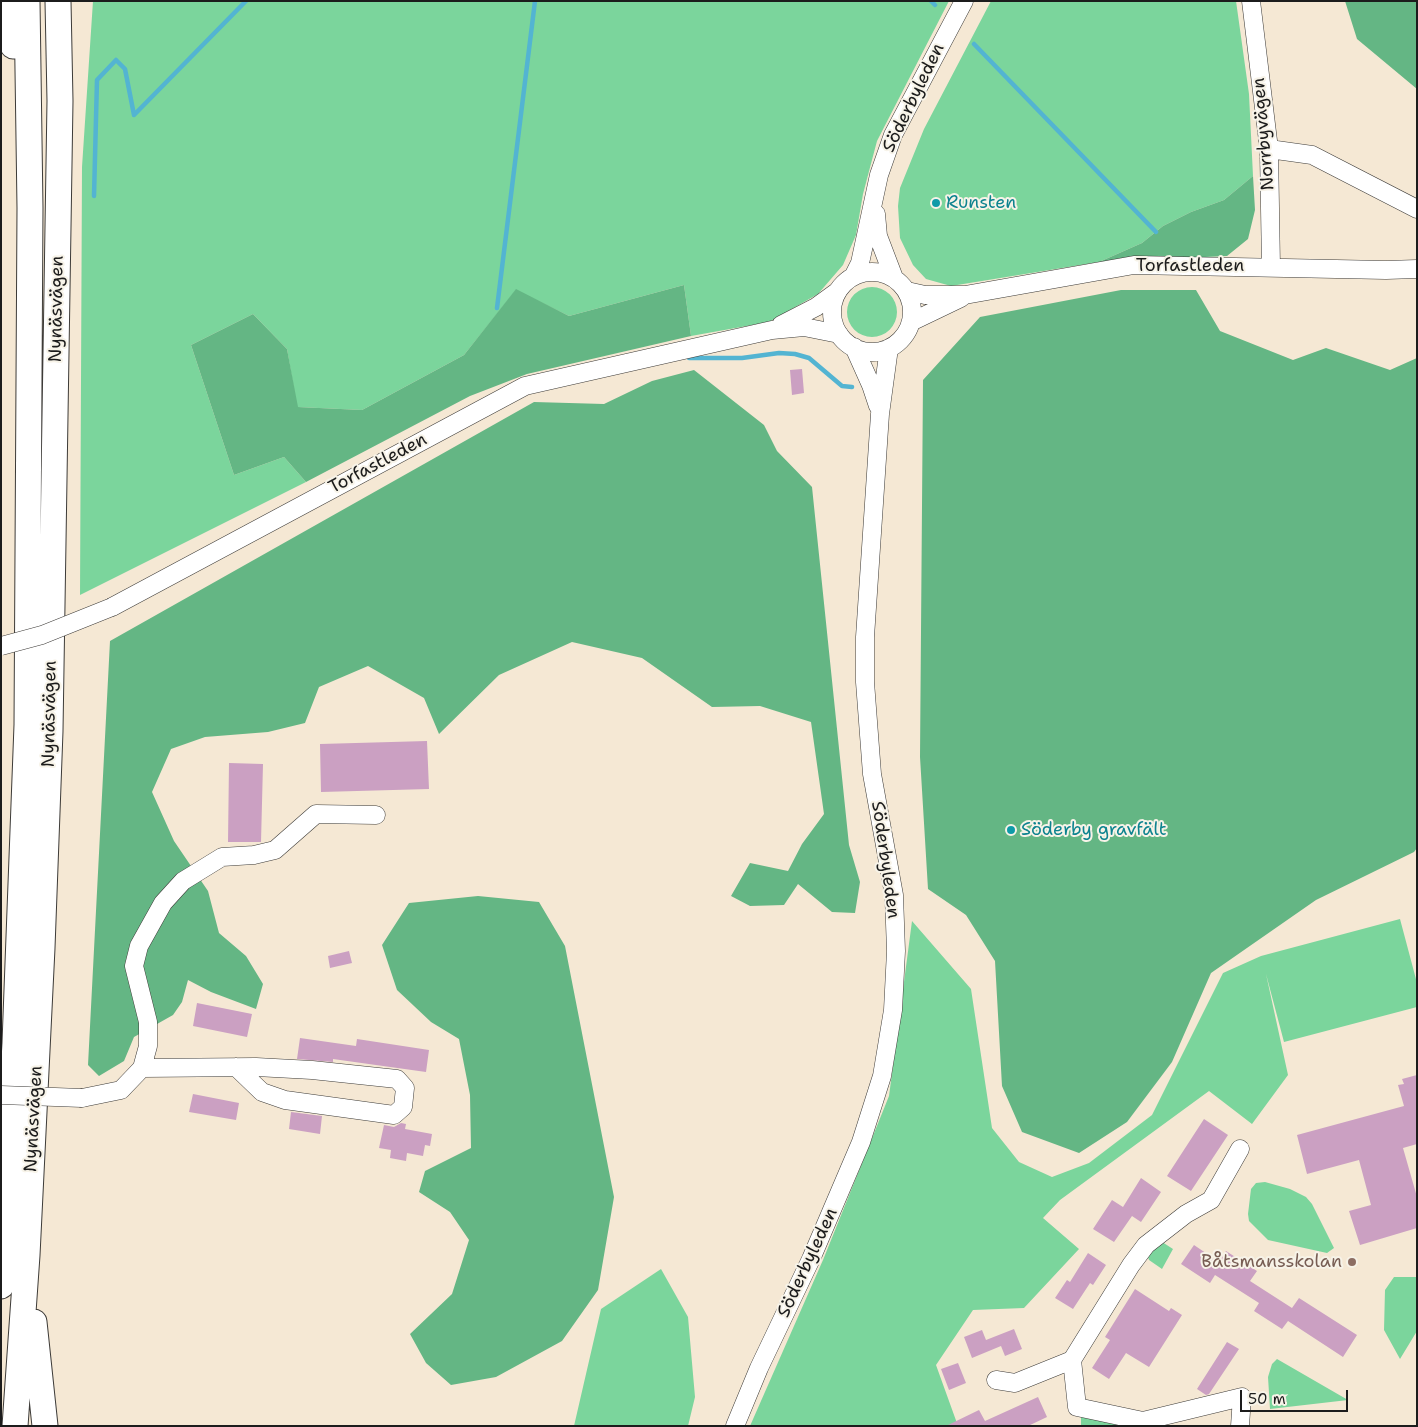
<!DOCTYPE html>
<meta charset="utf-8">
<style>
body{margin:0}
#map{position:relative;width:1418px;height:1427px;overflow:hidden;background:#f5e8d4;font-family:"Shantell Sans",sans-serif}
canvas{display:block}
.frame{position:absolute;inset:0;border:2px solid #1c1c1c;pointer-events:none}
.scale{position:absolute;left:1240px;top:1390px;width:108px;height:22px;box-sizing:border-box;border:2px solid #1c1c1c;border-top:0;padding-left:6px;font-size:15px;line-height:18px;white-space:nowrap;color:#1c1c1c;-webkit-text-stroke:4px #f7f3e8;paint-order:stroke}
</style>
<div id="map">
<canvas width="1418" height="1427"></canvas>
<div class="frame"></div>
<div class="scale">50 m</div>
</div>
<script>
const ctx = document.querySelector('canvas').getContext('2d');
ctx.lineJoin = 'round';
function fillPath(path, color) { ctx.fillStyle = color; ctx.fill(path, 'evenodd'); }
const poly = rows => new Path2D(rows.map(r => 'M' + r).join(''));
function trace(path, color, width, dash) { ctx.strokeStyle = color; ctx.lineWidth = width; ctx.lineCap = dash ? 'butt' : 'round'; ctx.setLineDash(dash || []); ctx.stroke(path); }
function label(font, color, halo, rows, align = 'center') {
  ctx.font = font + ' "Shantell Sans",sans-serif'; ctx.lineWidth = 4; ctx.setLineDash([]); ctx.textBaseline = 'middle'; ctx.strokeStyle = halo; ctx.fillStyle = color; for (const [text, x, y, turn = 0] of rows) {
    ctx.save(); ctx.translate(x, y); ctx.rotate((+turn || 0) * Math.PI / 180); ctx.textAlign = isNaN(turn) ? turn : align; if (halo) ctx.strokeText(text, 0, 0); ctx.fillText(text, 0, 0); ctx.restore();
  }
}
fillPath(poly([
 [93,1,949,1,877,141,863,194,856,235,843,265,818,294,769,322,691,336,684,285,569,316,516,290,464,355,362,410,297,407,287,349,253,314,191,345,234,475,284,457,306,482,80,595,82,167],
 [991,1,1236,1,1249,94,1253,176,1224,200,1191,212,1163,226,1142,243,1099,262,951,286,926,279,913,265,900,238,898,206,900,188,924,129],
 '847 312a25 25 0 1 1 50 0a25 25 0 1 1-50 0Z',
 [1400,919,1417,983,1417,1007,1284,1042,1266,974,1288,1075,1252,1124,1209,1091,1060,1200,1043,1218,1079,1249,1024,1308,973,1310,936,1365,958,1426,750,1426,823,1260,889,1096,912,921,971,989,992,1128,1019,1162,1052,1177,1089,1163,1152,1115,1223,973,1261,956],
 [1265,1182,1290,1189,1306,1197,1312,1204,1334,1248,1327,1253,1268,1240,1249,1221,1248,1214,1251,1189,1256,1183],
 [1159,1240,1173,1249,1162,1269,1149,1260,1146,1251],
 [661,1269,688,1317,695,1397,688,1426,574,1426,601,1309],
 [1394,1277,1417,1277,1417,1331,1400,1359,1384,1330,1385,1290],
 [1277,1359,1348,1400,1270,1409,1268,1377,1272,1364],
 [1081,1411,1155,1426,1081,1426]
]), '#7bd59c');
fillPath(poly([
 [1345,1,1417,1,1417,89,1357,39],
 [1253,176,1255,210,1248,239,1227,256,1099,262,1142,243,1163,226,1191,212,1224,200],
 [684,285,691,336,527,374,470,396,306,482,284,457,234,475,191,345,253,314,287,349,298,407,362,410,464,355,516,289,569,316],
 [1121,290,1196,290,1220,331,1293,360,1326,348,1390,370,1417,358,1417,848,1414,852,1316,900,1211,973,1172,1062,1127,1122,1079,1153,1022,1132,1002,1086,995,961,966,915,928,889,920,757,923,380,980,317],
 [694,370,764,425,777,451,812,487,849,845,860,882,855,913,832,912,798,884,784,905,750,906,731,896,750,863,788,871,802,844,824,814,811,722,760,706,712,707,642,658,572,642,499,675,439,734,424,698,368,666,319,687,305,723,268,732,205,737,171,749,152,792,174,841,208,891,219,933,246,956,263,984,256,1009,211,992,188,980,182,1002,173,1015,134,1037,124,1061,99,1076,88,1065,110,641,534,402,604,404,652,381],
 [478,896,539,902,565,946,614,1197,598,1290,562,1341,496,1377,451,1385,426,1363,410,1334,452,1294,469,1240,450,1212,419,1192,425,1171,471,1148,470,1095,459,1039,431,1022,397,990,382,945,409,903]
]), '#64b684');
trace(poly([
 [931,1,935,5],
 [974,44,1156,232],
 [94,196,97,80,116,60,125,69,134,115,246,1],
 [497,308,535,1],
 [689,358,742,358,779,353,795,354,809,358,842,386,852,387]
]), '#53b4d2', 4.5);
fillPath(poly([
 [802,369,804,393,792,395,790,370],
 [427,741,429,789,321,792,320,744],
 [229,763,263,764,261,842,228,842],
 [349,951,352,963,330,968,328,956],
 [197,1003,252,1014,247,1037,193,1026],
 [300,1038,356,1046,357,1039,429,1050,426,1072,333,1059,333,1062,297,1059],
 [1417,1075,1417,1144,1403,1148,1417,1197,1417,1228,1360,1245,1349,1211,1371,1205,1359,1160,1307,1174,1297,1135,1404,1106,1398,1085,1404,1084,1402,1079],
 [193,1094,239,1103,236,1120,189,1112],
 [291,1112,322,1116,320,1134,289,1129],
 [1204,1119,1228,1135,1191,1191,1167,1176],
 [401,1123,406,1124,405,1129,432,1134,430,1146,425,1145,423,1156,407,1153,406,1161,390,1158,391,1150,379,1148,384,1125,394,1127],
 [1141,1178,1161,1192,1141,1222,1132,1216,1114,1242,1093,1229,1112,1200,1123,1207],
 [1194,1245,1219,1262,1226,1251,1257,1271,1250,1281,1292,1308,1299,1298,1357,1335,1343,1357,1288,1321,1282,1329,1254,1311,1259,1303,1215,1275,1210,1283,1181,1264],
 [1088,1253,1106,1265,1093,1285,1090,1283,1073,1309,1055,1298,1067,1280,1070,1282],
 [1135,1289,1169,1311,1171,1308,1182,1315,1149,1367,1126,1353,1109,1379,1092,1368,1110,1340,1105,1337],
 [1014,1329,1022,1349,1005,1356,1001,1346,972,1358,964,1337,982,1330,986,1340],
 [1227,1342,1239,1349,1209,1394,1206,1395,1197,1389],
 [958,1363,966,1383,949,1390,941,1369],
 [1038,1397,1047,1417,1028,1426,946,1426,979,1410,985,1421]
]), '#cba0c2');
const minor = poly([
 [1251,1,1269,149,1271,267],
 [1269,149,1312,155,1417,209],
 [876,214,878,236,894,278],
 '832 312a40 40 0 1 1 80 0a40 40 0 1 1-80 0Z',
 [853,277,860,263,879,175,893,135,964,1],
 [907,291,925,295,965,295,1134,265,1386,270,1417,269],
 [911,322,961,298],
 [781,325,816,307,838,291],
 [854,347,871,385,878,406],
 [112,607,525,386,772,330,804,327,839,334],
 [142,1068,256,1067,312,1070,397,1079,405,1088,403,1107,394,1115,285,1100,262,1092,236,1067],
 [82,1098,121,1090,142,1068,148,1046,148,1022,134,966,139,946,163,903,183,881,222,857,254,855,275,850,316,814,376,815],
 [1240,1149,1211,1200,1186,1214,1146,1245,1131,1265,1072,1360,1077,1407,1143,1421,1242,1397,1240,1426],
 [996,1380,1015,1383,1072,1360],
 [735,1426,759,1368,811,1259,861,1142,882,1076,893,1010,896,951,894,895,872,774,865,682,865,637,880,414,889,348]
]);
const highway = poly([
 [9,1,13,46],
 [1,1286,15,1043,27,725,30,208,27,1],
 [34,1322,45,1426],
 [15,1426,27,1255,42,948,50,731,60,101,58,1]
]);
trace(minor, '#3d3b38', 19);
trace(highway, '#3d3b38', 27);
trace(minor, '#fff', 18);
trace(highway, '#fff', 25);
const minorBridge = poly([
 [1,646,42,635,112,607],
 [1,1095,82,1098]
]);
trace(minorBridge, '#3d3b38', 19, []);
trace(minorBridge, '#fff', 18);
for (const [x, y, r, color] of [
 [936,203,5,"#0f9aa8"],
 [1011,830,5,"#0f9aa8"],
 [1352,1262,5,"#8d6e63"]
]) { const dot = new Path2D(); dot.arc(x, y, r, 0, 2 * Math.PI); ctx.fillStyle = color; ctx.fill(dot); trace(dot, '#f7f3e8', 2); }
label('18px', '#1c1c1c', '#f7f3e8', [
 ["Söderbyleden",914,98,-64],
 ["Norrbyvägen",1264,134,-95],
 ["Torfastleden",1190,266],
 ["Nynäsvägen",57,309,-89],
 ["Torfastleden",378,464,-28],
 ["Nynäsvägen",50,714,-89],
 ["Söderbyleden",885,860,82],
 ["Nynäsvägen",34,1119,-87],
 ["Söderbyleden",808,1263,-65]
]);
label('18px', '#0d838f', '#f7f3e8', [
 ["Runsten",946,203],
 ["Söderby gravfält",1021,830]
], 'left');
label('18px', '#785e54', '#f7f3e8', [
 ["Båtsmansskolan",1342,1262]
], 'right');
</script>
